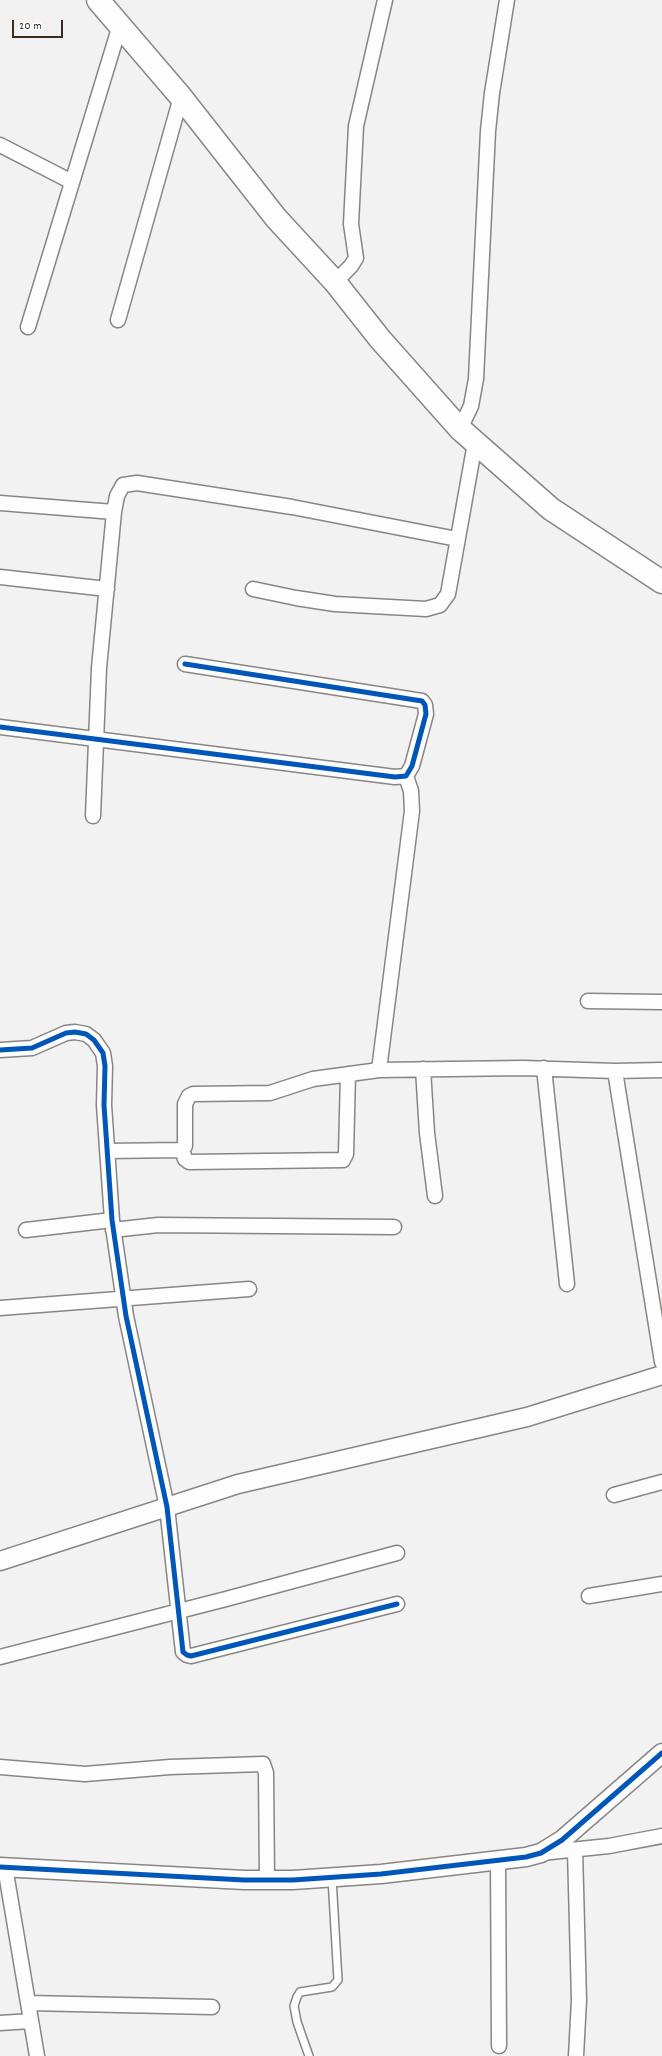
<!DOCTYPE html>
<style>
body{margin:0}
#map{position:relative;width:662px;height:2056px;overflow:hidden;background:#f3f2f2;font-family:Dekko,sans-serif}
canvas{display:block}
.scale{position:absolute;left:12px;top:20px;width:51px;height:18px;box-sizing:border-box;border:2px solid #3b2a1e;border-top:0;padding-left:5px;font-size:12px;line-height:14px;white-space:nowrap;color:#3b2a1e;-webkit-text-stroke:3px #fff;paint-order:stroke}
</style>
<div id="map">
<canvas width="662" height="2056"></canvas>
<div class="scale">20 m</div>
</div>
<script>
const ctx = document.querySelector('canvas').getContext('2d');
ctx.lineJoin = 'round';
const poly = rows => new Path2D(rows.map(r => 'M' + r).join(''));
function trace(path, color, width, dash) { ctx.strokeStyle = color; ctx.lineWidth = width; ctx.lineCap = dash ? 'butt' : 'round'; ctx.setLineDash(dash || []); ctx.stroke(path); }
const service = poly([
 [309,2056,297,2022,294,2006,297,1997,300,1992,332,1987,338,1980,332,1878]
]);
const minor = poly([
 [0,145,72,182],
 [335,282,351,266,356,258,351,224,356,126,385,0],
 [118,320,181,97],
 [28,327,120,25],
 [460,429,471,406,476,379,488,131,492,93,507,0],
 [0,503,114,512],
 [0,577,107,589],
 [253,589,296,598,335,604,426,609,440,605,448,594,475,443],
 [0,727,395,777,406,776,412,766,426,714,425,705,422,701,185,664],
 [93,816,99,668,114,512,117,496,123,485,137,483,292,507,457,539],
 [588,1001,662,1002],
 [0,1050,32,1048,66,1033,75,1032,86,1034,94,1040,103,1053,105,1066,104,1105,112,1220,126,1316,167,1507,183,1652,187,1655,191,1656,397,1604],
 [544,1068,567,1284],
 [423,1069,427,1133,435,1196],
 [379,1070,412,811,411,791,406,776],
 [615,1071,662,1362],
 [182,1149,185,1159,189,1162,343,1160,346,1154,348,1074],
 [107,1151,181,1150,185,1146,185,1104,189,1096,193,1094,270,1093,313,1079,379,1070,523,1068,615,1071,662,1070],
 [26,1230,112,1220],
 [113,1230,158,1225,394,1227],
 [0,1308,249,1289],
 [614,1495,662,1482],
 [589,1596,662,1584],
 [0,1657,226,1599,397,1553],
 [0,1767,85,1774,170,1767,263,1764,266,1773,267,1880],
 [575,1850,579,2000,576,2056],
 [541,1853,609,1846,662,1836],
 [498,1860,499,2046],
 [5,1867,37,2056],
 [28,2003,212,2007],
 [0,2023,31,2021]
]);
const tertiary = poly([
 [0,1561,238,1484,527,1417,662,1375],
 [0,1867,244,1880,293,1880,381,1874,526,1857,541,1853,562,1840,662,1753]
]);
const primary = poly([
 [98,0,181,97,276,218,335,282,380,339,460,429,551,509,662,582]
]);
trace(service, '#898582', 10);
trace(minor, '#898582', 17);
trace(tertiary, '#898582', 21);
trace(primary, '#898582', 25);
trace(service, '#fdfdfd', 7);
trace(minor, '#fdfdfd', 14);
trace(tertiary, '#fdfdfd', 18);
trace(primary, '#fdfdfd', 22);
trace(poly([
 [0,727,395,777,406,776,412,766,426,714,425,705,422,701,185,664],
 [0,1050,32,1048,66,1033,75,1032,86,1034,94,1040,103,1053,105,1066,104,1105,112,1220,126,1316,167,1507,183,1652,187,1655,191,1656,397,1604],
 [0,1867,244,1880,293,1880,381,1874,526,1857,541,1853,562,1840,662,1753]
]), '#0057b8', 5);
</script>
